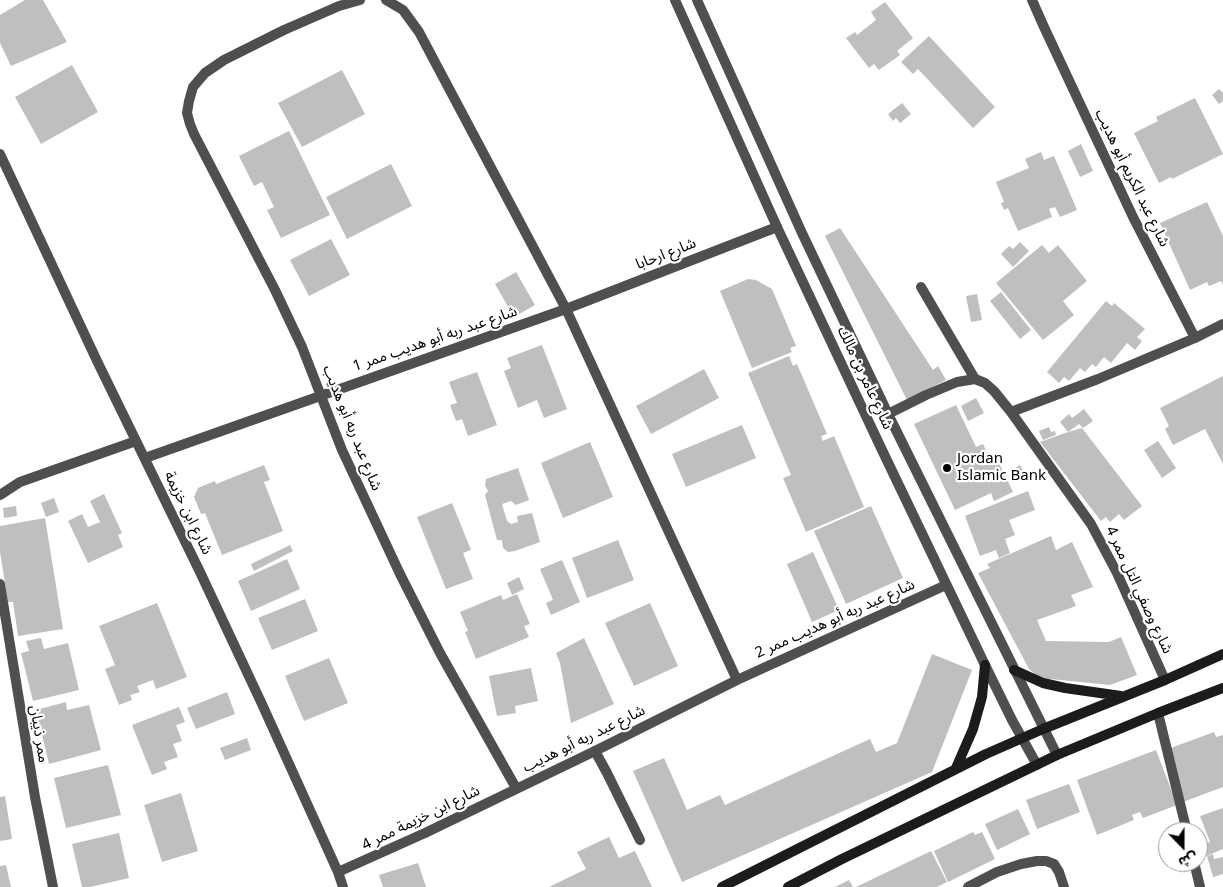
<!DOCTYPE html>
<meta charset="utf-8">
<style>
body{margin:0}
#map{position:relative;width:1223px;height:887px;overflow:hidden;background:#fff;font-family:"Noto Sans","Noto Sans Arabic",sans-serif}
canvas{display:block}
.north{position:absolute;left:1158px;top:822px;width:50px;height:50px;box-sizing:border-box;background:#fff;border:1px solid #999;border-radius:50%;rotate:158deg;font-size:14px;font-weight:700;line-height:20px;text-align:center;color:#000}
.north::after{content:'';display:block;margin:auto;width:18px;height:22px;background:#000;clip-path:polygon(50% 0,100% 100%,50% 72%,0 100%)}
</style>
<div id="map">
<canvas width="1223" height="887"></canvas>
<div class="north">ش</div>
</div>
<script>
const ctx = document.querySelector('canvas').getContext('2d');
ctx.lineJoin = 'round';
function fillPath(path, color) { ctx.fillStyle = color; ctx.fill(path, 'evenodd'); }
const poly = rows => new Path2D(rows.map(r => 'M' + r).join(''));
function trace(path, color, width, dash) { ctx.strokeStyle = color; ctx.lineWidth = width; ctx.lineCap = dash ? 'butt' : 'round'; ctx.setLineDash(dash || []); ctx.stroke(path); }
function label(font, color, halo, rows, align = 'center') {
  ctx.font = font + ' "Noto Sans","Noto Sans Arabic",sans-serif'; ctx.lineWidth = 4.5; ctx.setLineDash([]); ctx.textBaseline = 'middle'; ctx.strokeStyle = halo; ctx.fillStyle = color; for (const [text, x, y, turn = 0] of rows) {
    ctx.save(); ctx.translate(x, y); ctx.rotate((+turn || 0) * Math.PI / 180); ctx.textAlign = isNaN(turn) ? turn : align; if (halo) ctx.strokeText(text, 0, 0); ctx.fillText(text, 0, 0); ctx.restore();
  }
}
fillPath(poly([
 [25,0,43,0,67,42,11,66,0,43,0,15],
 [885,2,913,38,897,51,900,55,879,70,874,64,869,68,846,38,855,32,857,35,876,20,871,12],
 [929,36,995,107,973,128,918,69,913,74,901,62],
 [72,65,98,112,41,144,15,97],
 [342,70,365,114,302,147,278,103],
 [1219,89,1223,93,1223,101,1219,104,1212,95],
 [1195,98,1223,154,1172,179,1171,177,1159,183,1134,133,1158,121,1156,117],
 [902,103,911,114,900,123,896,118,893,121,888,114],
 [289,131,330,215,281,238,267,210,274,207,262,182,254,186,239,156],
 [1081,144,1093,171,1080,177,1068,151],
 [1041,152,1044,160,1054,156,1077,210,1060,217,1055,207,1049,209,1052,217,1018,231,1008,208,1004,210,1001,203,1004,202,996,182,1029,168,1025,159],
 [391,164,412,206,347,239,326,197],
 [1207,202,1223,236,1223,285,1221,281,1209,286,1207,282,1190,290,1160,223],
 [840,228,933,370,938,366,946,380,907,400,825,236],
 [331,239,350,275,309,296,290,260],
 [1020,242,1029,251,1013,267,1001,254,1009,246,1013,249],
 [1042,245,1049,253,1058,245,1087,281,1063,301,1074,315,1043,340,996,283],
 [516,272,535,305,514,317,495,284],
 [748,279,756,280,772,289,796,346,790,348,792,352,752,368,720,291],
 [1001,292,1031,330,1020,339,990,301],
 [977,294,982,320,971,322,966,296],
 [1106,301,1112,306,1114,303,1145,329,1137,337,1142,341,1135,350,1127,343,1111,363,1104,357,1096,367,1092,364,1085,372,1080,368,1069,381,1064,377,1059,383,1047,372],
 [542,345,567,409,544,418,537,400,518,408,504,371,511,368,507,358],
 [789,356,793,366,797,364,827,434,821,436,823,441,834,436,864,507,806,532,783,478,791,475,748,373],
 [704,369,719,398,651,434,636,406],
 [477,372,497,425,468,436,462,419,456,421,450,405,457,403,449,382],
 [1223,376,1223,464,1205,429,1173,445,1165,429,1169,426,1160,408],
 [976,398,984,413,968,421,961,406],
 [956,405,976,447,983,444,992,464,998,461,1013,492,994,501,991,493,955,510,914,424],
 [1084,409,1093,421,1083,428,1079,424,1068,432,1082,428,1142,506,1124,520,1119,514,1110,522,1106,517,1101,521,1040,442,1068,432,1060,422,1069,414,1072,418],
 [742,425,756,458,686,487,672,454],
 [1049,427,1051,432,1055,431,1056,435,1043,440,1039,431],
 [1158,441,1176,468,1162,478,1144,450],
 [590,442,613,497,563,518,541,463],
 [264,465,270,480,264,482,283,531,222,555,205,513,201,514,194,497,198,488,215,481,216,484],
 [1020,465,1027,477,1018,482,1011,470],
 [518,468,529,500,516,505,511,501,502,504,507,521,511,524,518,522,517,516,532,513,540,542,515,551,508,552,503,548,502,540,497,540,485,495,488,491,485,486,486,479],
 [1028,491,1035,510,1009,520,1015,535,1005,539,1010,553,999,558,996,550,980,556,965,516],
 [104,494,122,533,118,535,123,547,88,563,68,521,82,514,88,527,100,522,90,501],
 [54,498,59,512,46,517,41,503],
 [452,503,471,550,463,553,473,579,446,589,417,517],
 [16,506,17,516,4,518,3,508],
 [871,506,903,578,846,604,814,531],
 [45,518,63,629,18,636,13,602,8,602,0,552,0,526],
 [1051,536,1056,550,1072,542,1093,587,1071,595,1076,606,1037,620,1046,641,1109,642,1121,637,1137,675,1110,685,1040,678,1029,669,978,573,990,568,987,564],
 [618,540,634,580,587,598,572,558],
 [290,545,293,551,254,571,251,564],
 [813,552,839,610,812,622,787,564],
 [287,559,300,589,251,611,238,581],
 [562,560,580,602,551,615,546,603,553,600,540,569],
 [519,577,524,589,512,595,507,583],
 [517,594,530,624,524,626,529,637,476,659,465,632,468,631,460,612,501,595,503,600],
 [305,599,318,631,272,650,258,618],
 [157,603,187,677,156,689,153,680,137,686,140,692,130,695,132,700,119,705,105,669,115,665,99,626],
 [650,603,678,666,634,686,605,623],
 [41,638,44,649,68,643,79,690,33,701,21,653,29,651,26,641],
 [584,638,614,704,571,723,560,663,556,653],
 [932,654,972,670,932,772,682,882,633,771,664,758,687,810,720,795,725,805,870,739,876,752,897,743],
 [329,658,348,703,304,721,285,676],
 [531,668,538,701,515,706,516,713,497,716,489,676],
 [227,692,235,714,196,729,187,708],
 [66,702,67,710,89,705,101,750,49,764,36,710],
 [179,707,185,722,176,725,182,741,173,744,178,757,164,762,167,769,152,775,132,725],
 [1214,732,1216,737,1223,735,1223,787,1183,802,1168,749],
 [247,738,251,750,225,760,220,748],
 [1156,750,1177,805,1143,818,1140,812,1132,815,1134,820,1097,835,1077,780],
 [108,765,121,815,66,828,54,778],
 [1069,784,1080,812,1037,829,1026,800],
 [181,793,198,851,162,862,144,805],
 [5,796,12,839,0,841,0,797],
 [1223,808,1223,849,1204,857,1200,846,1210,842,1200,816],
 [1018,809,1030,834,997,850,985,824],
 [973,832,975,835,982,832,995,859,948,882,934,851],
 [119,833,129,878,90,887,82,887,72,844],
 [609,837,619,858,635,851,652,887,549,887,586,869,577,852],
 [931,851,947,882,937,887,856,887],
 [1213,854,1214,859,1223,857,1223,874,1213,877,1207,856],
 [418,863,426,887,383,887,379,875],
 [6,865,11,887,0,887,0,866],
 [849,880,853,887,835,887]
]), '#bfbfbf');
trace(poly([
 [921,287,975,379],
 [1158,713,1187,832],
 [595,751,607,773,640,840],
 [1194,862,1200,887]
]), '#4f4f4f', 10);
trace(poly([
 [360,0,339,6,284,30,224,60,205,73,193,87,189,101,187,113,190,124,194,134,275,290,302,347,342,450,400,574,440,653,516,788],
 [386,0,403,10,419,32,566,309,737,680],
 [1032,0,1044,27,1133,217,1195,338],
 [0,154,98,363,200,572,261,702,338,872,343,887],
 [1011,412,1098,379,1195,338,1223,324],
 [888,414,926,395,957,382,975,379,985,383,994,391,1011,412,1091,524,1117,573,1165,680],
 [145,458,566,309,777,227],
 [0,495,20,482,136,441],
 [0,584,35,797,53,887],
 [338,872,425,833,595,751,737,680,946,585],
 [968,887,997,872,1021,864,1037,861,1046,861,1054,864,1059,872,1064,887]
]), '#4f4f4f', 10);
trace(poly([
 [675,0,777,227,882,450,985,665,1012,720,1037,765],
 [697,0,802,233,888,414,1057,755]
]), '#4f4f4f', 10);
trace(poly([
 [1014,670,1043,683,1065,688,1121,696],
 [956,768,973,729,982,697,985,665],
 [722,887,986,754,1043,729,1165,680,1223,654],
 [788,887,842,859,1057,755,1158,713,1223,688]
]), '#1c1c1c', 10);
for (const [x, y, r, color] of [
 [947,468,5,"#000"]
]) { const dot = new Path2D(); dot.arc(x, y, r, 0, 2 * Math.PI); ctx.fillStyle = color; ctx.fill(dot); trace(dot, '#fff', 2); }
label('15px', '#000', '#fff', [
 ["شارع عبد الكريم أبو هديب",1132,178,64],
 ["شارع ارحابا",666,254,-21],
 ["شارع عبد ربه أبو هديب ممر 1",435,339,-19],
 ["شارع عامر بن مالك",865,378,65],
 ["شارع عبد ربه أبو هديب",352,428,68],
 ["شارع ابن خزيمة",188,513,64],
 ["شارع وصفي التل ممر 4",1139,590,65],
 ["شارع عبد ربه أبو هديب ممر 2",835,619,-24],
 ["ممر ذيبان",39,734,81],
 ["شارع عبد ربه أبو هديب",584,739,-26],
 ["شارع ابن خزيمة ممر 4",421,818,-26]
]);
label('15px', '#000', '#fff', [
 ["Jordan",957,459],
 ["Islamic Bank",957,476]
], 'left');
</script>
